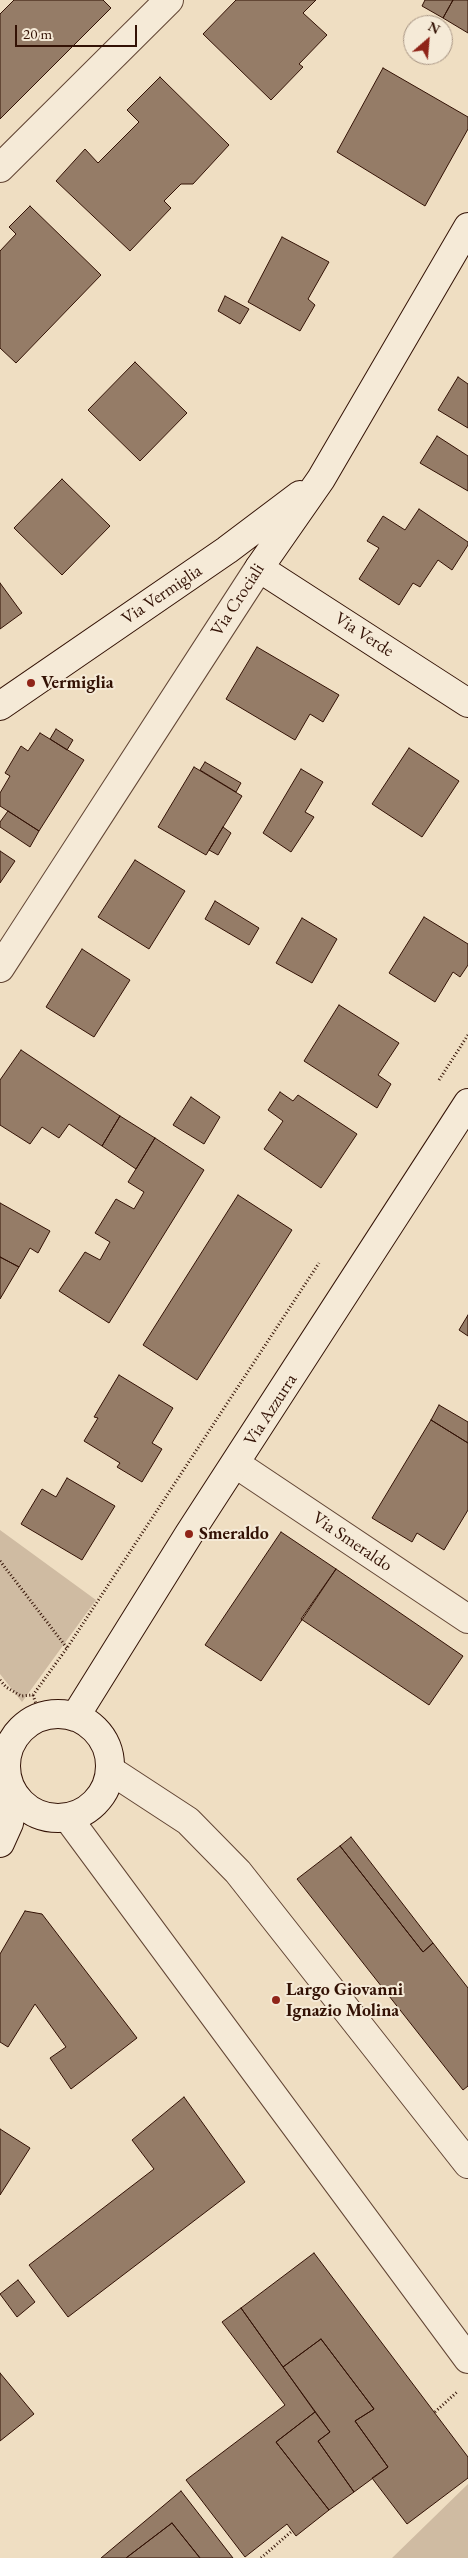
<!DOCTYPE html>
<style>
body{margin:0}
#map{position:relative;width:468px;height:2558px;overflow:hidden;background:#efdec2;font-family:"EB Garamond",serif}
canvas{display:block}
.north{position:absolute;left:403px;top:15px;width:50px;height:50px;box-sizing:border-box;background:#f5ead7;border:1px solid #a79483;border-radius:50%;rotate:27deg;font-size:14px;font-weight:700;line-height:20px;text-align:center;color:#331205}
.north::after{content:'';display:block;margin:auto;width:18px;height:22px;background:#8f2418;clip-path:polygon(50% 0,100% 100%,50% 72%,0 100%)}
.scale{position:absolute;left:15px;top:25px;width:122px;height:22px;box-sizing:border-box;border:2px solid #331205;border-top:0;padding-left:6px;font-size:15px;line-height:18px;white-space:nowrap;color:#331205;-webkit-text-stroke:4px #f5ead7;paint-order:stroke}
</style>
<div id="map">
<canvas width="468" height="2558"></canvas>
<div class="north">N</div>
<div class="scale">20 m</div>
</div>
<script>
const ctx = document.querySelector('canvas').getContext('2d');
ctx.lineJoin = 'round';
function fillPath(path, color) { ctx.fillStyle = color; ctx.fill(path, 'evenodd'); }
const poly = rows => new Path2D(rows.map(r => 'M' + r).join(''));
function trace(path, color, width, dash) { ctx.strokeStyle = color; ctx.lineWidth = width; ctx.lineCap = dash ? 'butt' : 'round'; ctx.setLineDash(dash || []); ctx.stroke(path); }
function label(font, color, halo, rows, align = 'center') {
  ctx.font = font + ' "EB Garamond",serif'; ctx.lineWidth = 4; ctx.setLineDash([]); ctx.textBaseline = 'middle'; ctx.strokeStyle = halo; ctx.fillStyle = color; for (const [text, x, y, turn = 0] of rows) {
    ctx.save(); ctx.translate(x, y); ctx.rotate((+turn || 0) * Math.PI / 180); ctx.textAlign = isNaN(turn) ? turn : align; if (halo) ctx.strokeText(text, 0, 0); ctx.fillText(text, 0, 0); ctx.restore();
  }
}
fillPath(poly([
 [0,1530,96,1600,22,1702,0,1674],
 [468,2484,468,2558,392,2558]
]), '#cfbba2');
const building = poly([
 [14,0,103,0,111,8,0,119,0,14,14,0],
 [236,0,316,0,303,13,327,35,299,64,303,67,271,100,203,34,236,0],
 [425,0,453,0,443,18,422,6,425,0],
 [453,0,468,0,468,33,443,18,453,0],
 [383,68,468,117,468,129,425,206,337,152,383,68],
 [160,77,229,145,193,184,181,184,164,201,171,208,130,251,56,181,85,149,98,163,139,122,127,110,160,77],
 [30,206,101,275,16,363,0,348,0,251,16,234,9,227,30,206],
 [282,237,329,262,308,299,315,305,300,331,248,302,282,237],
 [225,296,249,309,240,324,218,311,225,296],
 [135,362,187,413,140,461,88,410,135,362],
 [458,377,468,384,468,428,438,410,458,377],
 [437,436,468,456,468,491,420,463,437,436],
 [62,479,110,526,62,575,14,528,62,479],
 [419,509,468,542,468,545,452,570,438,560,420,587,413,583,399,605,359,579,379,548,367,541,383,516,405,530,419,509],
 [0,583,22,613,0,629,0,583],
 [257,647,339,695,323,722,310,714,295,740,226,699,257,647],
 [56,729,73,740,67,750,50,739,56,729],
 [40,733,84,760,39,831,0,806,0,793,10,776,5,773,21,746,28,751,40,733],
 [409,748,459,781,422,837,372,804,409,748],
 [205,762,241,783,236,792,200,770,205,762],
 [194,767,242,796,206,855,158,827,194,767],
 [301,769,323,782,305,812,314,817,291,852,263,833,301,769],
 [8,811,39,831,30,847,0,827,0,822,8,811],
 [223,827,231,833,218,855,209,850,223,827],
 [0,851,15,861,0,883,0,851],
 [135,860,185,891,149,949,98,917,135,860],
 [215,901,259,928,249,945,205,919,215,901],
 [424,917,468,944,468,965,460,977,453,972,435,1002,389,973,424,917],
 [302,918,337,939,312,983,276,963,302,918],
 [82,949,130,980,94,1037,46,1007,82,949],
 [339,1005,399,1043,378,1075,391,1084,377,1108,304,1061,339,1005],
 [21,1050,120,1116,102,1146,69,1124,59,1138,42,1127,30,1144,0,1125,0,1080,21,1050],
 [280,1092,293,1101,298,1095,357,1134,321,1188,264,1149,283,1121,268,1110,280,1092],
 [191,1097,220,1117,204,1144,173,1125,191,1097],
 [120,1116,155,1138,136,1169,102,1146,120,1116],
 [155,1138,204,1170,109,1323,59,1291,85,1252,100,1260,110,1242,95,1233,116,1199,134,1209,144,1192,128,1182,155,1138],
 [238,1195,292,1230,197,1380,143,1345,238,1195],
 [0,1203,50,1231,38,1253,30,1248,19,1267,0,1257,0,1203],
 [0,1257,19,1267,0,1299,0,1257],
 [468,1315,468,1336,459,1330,468,1315],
 [119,1375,173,1408,152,1443,162,1449,142,1482,117,1467,120,1463,84,1441,98,1418,94,1417,119,1375],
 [439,1405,468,1422,468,1443,431,1420,439,1405],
 [431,1420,468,1443,468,1510,444,1550,417,1533,412,1542,372,1518,431,1420],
 [67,1478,115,1506,82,1560,21,1524,42,1489,56,1497,67,1478],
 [281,1532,336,1569,261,1681,205,1645,281,1532],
 [336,1569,463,1656,429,1705,301,1619,336,1569],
 [351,1837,433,1943,423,1952,340,1846,351,1837],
 [340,1846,423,1952,433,1943,468,1988,468,2086,463,2090,297,1879,340,1846],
 [25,1911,42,1914,137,2038,71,2089,50,2058,66,2047,35,2004,8,2047,0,2042,0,1954,25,1911],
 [184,2097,245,2182,68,2317,29,2265,154,2169,132,2140,184,2097],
 [0,2129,30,2148,0,2195,0,2129],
 [314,2253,468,2457,468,2478,407,2524,372,2478,388,2467,355,2421,374,2409,321,2339,283,2367,241,2308,314,2253],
 [18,2280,35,2302,17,2317,0,2294,18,2280],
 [241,2308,315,2412,276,2442,329,2510,296,2536,287,2524,245,2557,186,2480,285,2405,222,2322,241,2308],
 [321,2339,374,2409,355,2421,388,2467,354,2492,318,2441,330,2432,283,2367,321,2339],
 [0,2373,34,2414,0,2441,0,2373],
 [315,2412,330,2432,318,2441,354,2492,329,2510,276,2442,315,2412],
 [181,2491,233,2558,200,2558,172,2523,126,2558,101,2558,181,2491],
 [172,2523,200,2558,126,2558,172,2523]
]);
fillPath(building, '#957c67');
trace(building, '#331205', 1);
const street = poly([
 [0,168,169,0],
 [0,968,259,568],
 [236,1464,468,1619],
 [110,1770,188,1821,238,1872,468,2164],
 [68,1818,468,2359]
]);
const secondary = poly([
 [468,227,321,479,259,568,468,703],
 [0,706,227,550,300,495],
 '6 1766a52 52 0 1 1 104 0a52 52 0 1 1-104 0Z',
 [75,1717,189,1534,468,1103],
 [0,1843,9,1823,12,1806,10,1790]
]);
trace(street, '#624534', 30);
trace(secondary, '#331205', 30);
trace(poly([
 [439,1080,468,1035],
 [0,1561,67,1648],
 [0,1680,6,1687,21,1696,33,1695,67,1648,319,1263],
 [33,1695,39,1713],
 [435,2412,457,2392],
 [261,2558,292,2531]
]), '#331205', 3, [1, 2.5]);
trace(street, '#f5ead7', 28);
trace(secondary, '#f5ead7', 28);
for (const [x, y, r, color] of [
 [31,683,5,"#8f2418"],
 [189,1534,5,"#8f2418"],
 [276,2000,5,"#8f2418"]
]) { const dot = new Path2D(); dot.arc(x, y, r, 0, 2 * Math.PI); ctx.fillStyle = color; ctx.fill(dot); trace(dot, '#f5ead7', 2); }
label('18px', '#331205', '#f5ead7', [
 ["Via Vermiglia",162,595,-34],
 ["Via Crociali",238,600,-57],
 ["Via Verde",364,635,33],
 ["Via Azzurra",271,1410,-57],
 ["Via Smeraldo",352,1542,34]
]);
label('bold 18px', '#331205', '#f5ead7', [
 ["Vermiglia",41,683],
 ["Smeraldo",199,1534],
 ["Largo Giovanni",286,1990],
 ["Ignazio Molina",286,2011]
], 'left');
</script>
